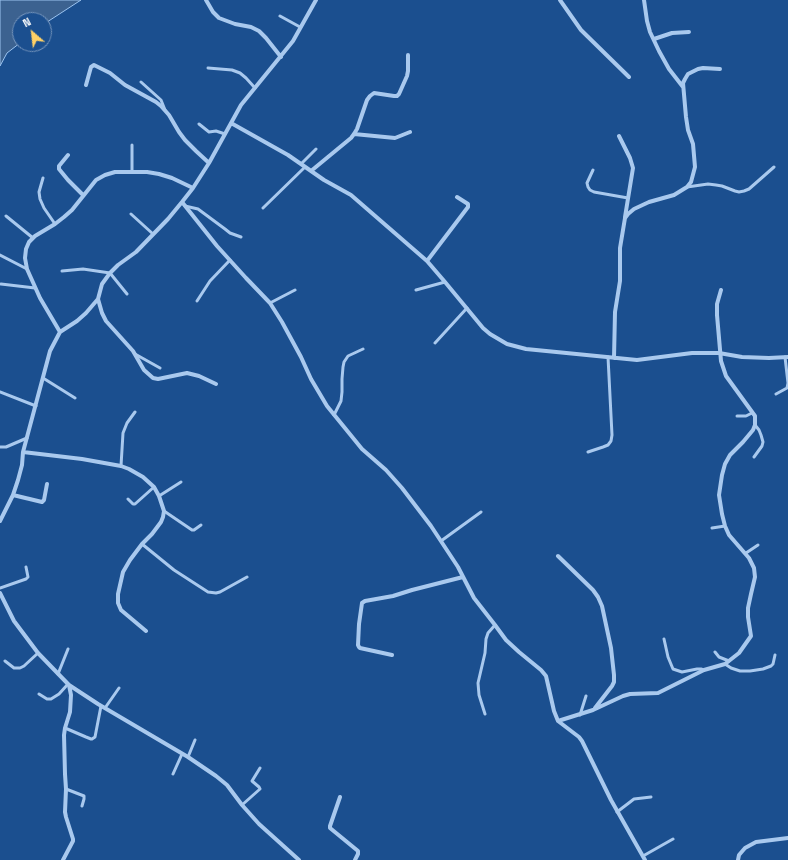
<!DOCTYPE html>
<style>
body{margin:0}
#map{position:relative;width:788px;height:860px;overflow:hidden;background:#1b4f8f;font-family:"Space Grotesk",sans-serif}
canvas{display:block}
.north{position:absolute;left:12px;top:12px;width:40px;height:40px;box-sizing:border-box;background:#1b4f8f;border:1px solid #7695bc;border-radius:50%;rotate:332deg;font-size:11px;font-weight:700;line-height:16px;text-align:center;color:#fff}
.north::after{content:'';display:block;margin:auto;width:14px;height:18px;background:#ffd166;clip-path:polygon(50% 0,100% 100%,50% 72%,0 100%)}
</style>
<div id="map">
<canvas width="788" height="860"></canvas>
<div class="north">N</div>
</div>
<script>
const ctx = document.querySelector('canvas').getContext('2d');
ctx.lineJoin = 'round';
function fillPath(path, color) { ctx.fillStyle = color; ctx.fill(path, 'evenodd'); }
const poly = rows => new Path2D(rows.map(r => 'M' + r).join(''));
function trace(path, color, width, dash) { ctx.strokeStyle = color; ctx.lineWidth = width; ctx.lineCap = dash ? 'butt' : 'round'; ctx.setLineDash(dash || []); ctx.stroke(path); }
const water = poly([
 [0,0,81,0,44,24,44,20,20,20,20,43,7,53,0,66,0,0]
]);
fillPath(water, '#3c6290');
trace(water, '#9cc4f0', 1);
trace(poly([
 [280,16,300,27],
 [208,68,232,70,240,73,246,78,255,88],
 [141,82,161,100,165,110],
 [199,124,209,132,216,131,225,134],
 [301,164,316,149],
 [593,170,587,183,588,187,590,190,594,192,628,198],
 [132,172,132,145],
 [43,178,39,192,40,199,44,208,55,224],
 [687,187,708,184,716,185,722,186,735,191,739,192,744,191,749,189,774,167],
 [185,206,198,209,225,229,230,233,241,237],
 [263,208,305,167],
 [131,214,153,234],
 [6,216,33,238],
 [0,255,27,269],
 [62,271,83,269,110,273,127,294],
 [1,284,35,288],
 [416,290,445,282],
 [197,301,210,281,230,260],
 [270,303,295,290],
 [435,343,467,308],
 [135,354,160,368],
 [43,378,75,398],
 [0,392,36,406],
 [776,394,787,388,788,383,785,357],
 [334,415,341,401,342,392,342,379,343,367,344,362,348,356,363,349],
 [737,416,746,416,752,413],
 [0,447,6,447,27,438],
 [588,452,603,447,608,445,611,441,612,435,608,357],
 [754,457,762,446,763,442,761,435,759,430,755,425],
 [121,466,123,433,127,423,135,412],
 [159,496,181,482],
 [128,499,133,504,135,504,154,487],
 [164,511,192,530,194,530,201,525],
 [712,528,725,526],
 [441,541,481,512],
 [142,544,174,570,208,592,216,593,220,592,247,577],
 [746,553,758,545],
 [0,588,26,579,28,577,26,567],
 [664,639,668,657,673,669,682,672,697,669,701,669,704,670],
 [715,652,719,657,729,661],
 [5,661,14,668,20,668,24,666,38,653],
 [725,664,731,668,740,671,750,671,763,669,771,666,773,664,775,655],
 [58,674,68,649],
 [39,694,47,699,51,699,59,694,68,684],
 [105,708,119,688],
 [485,714,479,695,478,683,485,653,486,639,488,633,495,625],
 [580,715,586,696],
 [65,728,86,737,91,739,92,739,95,737,101,706],
 [188,757,195,740],
 [173,774,182,754],
 [66,789,84,796,84,799,82,806],
 [242,805,260,789,259,787,252,781,260,768],
 [617,812,634,799,651,797],
 [643,856,673,839]
]), '#a9c9ee', 3);
trace(poly([
 [206,0,213,12,219,18,235,24,251,27,259,31,266,38,281,57],
 [560,0,581,30,629,77],
 [644,0,647,21,650,32,659,51,669,69,683,87],
 [654,39,672,33,689,32],
 [86,85,91,67,94,65,110,73,125,85,156,102,161,106,169,115,179,132,185,140,196,151,209,163],
 [231,123,288,155,324,180,351,195,427,261,445,282,483,328,490,334,507,344,526,349,637,360,692,353,719,353,742,357,769,358,788,357],
 [354,134,395,138,410,132],
 [619,136,630,158,633,168,625,217],
 [68,155,59,166,59,169,68,180,83,195],
 [311,171,351,138,354,134,357,129,367,100,370,96,374,93,394,96,397,96,399,94,407,76,408,71,408,55],
 [182,202,217,246,246,278,270,303,282,322,301,357,311,379,327,406,362,449,386,470,402,488,431,526,458,567,474,598,495,625,506,640,519,652,541,670,546,676,554,711,558,721,579,737,582,741,611,800,645,860],
 [427,261,468,207,468,204,457,197],
 [98,299,102,313,106,321,133,351,144,370,153,378,158,379,187,373,199,376,216,384],
 [60,332,40,298,27,269,25,258,26,249,29,242,35,236,55,224,64,217,72,210,96,180,105,175,115,172,147,172,159,174,172,178,193,188],
 [614,358,615,312,620,281,620,248,625,218,628,214,634,209,649,202,674,195,687,187,691,182,695,167,693,144,688,130,686,117,683,83,685,79,688,74,698,69,703,68,720,69],
 [23,452,82,459,121,466,129,469,143,477,154,487,159,496,164,511,163,517,161,522,152,534,142,544,130,560,123,572,118,594,118,603,121,610,146,631],
 [13,495,42,502,44,500,47,484],
 [0,521,13,495,18,480,22,465,23,452,50,351,60,332,77,321,86,313,98,299,102,284,110,273,118,265,136,252,168,219,182,202,193,188,209,163,241,105,293,41,316,0],
 [558,556,593,590,598,597,602,606,611,648,614,675,614,682,612,686,595,708],
 [0,593,14,621,38,653,69,685,98,704,188,757,216,776,227,785,242,805,259,824,299,860],
 [392,655,360,648,359,647,358,645,359,624,362,603,365,601,393,596,412,590,463,577],
 [558,721,593,710,623,696,630,694,658,693,704,670,725,664,739,653,751,636,748,617,748,608,751,594,755,577,754,568,749,558,729,535,725,526,722,514,719,495,722,475,725,464,730,455,743,442,753,430,755,425,755,416,726,376,721,361,717,315,717,304,721,290],
 [340,797,330,826,330,828,358,851,358,854,355,860],
 [63,860,73,841,73,839,66,817,65,812,66,789,65,774,64,735,65,728,70,712,71,695,69,685],
 [738,860,739,855,745,848,756,842,788,838]
]), '#a9c9ee', 4);
</script>
